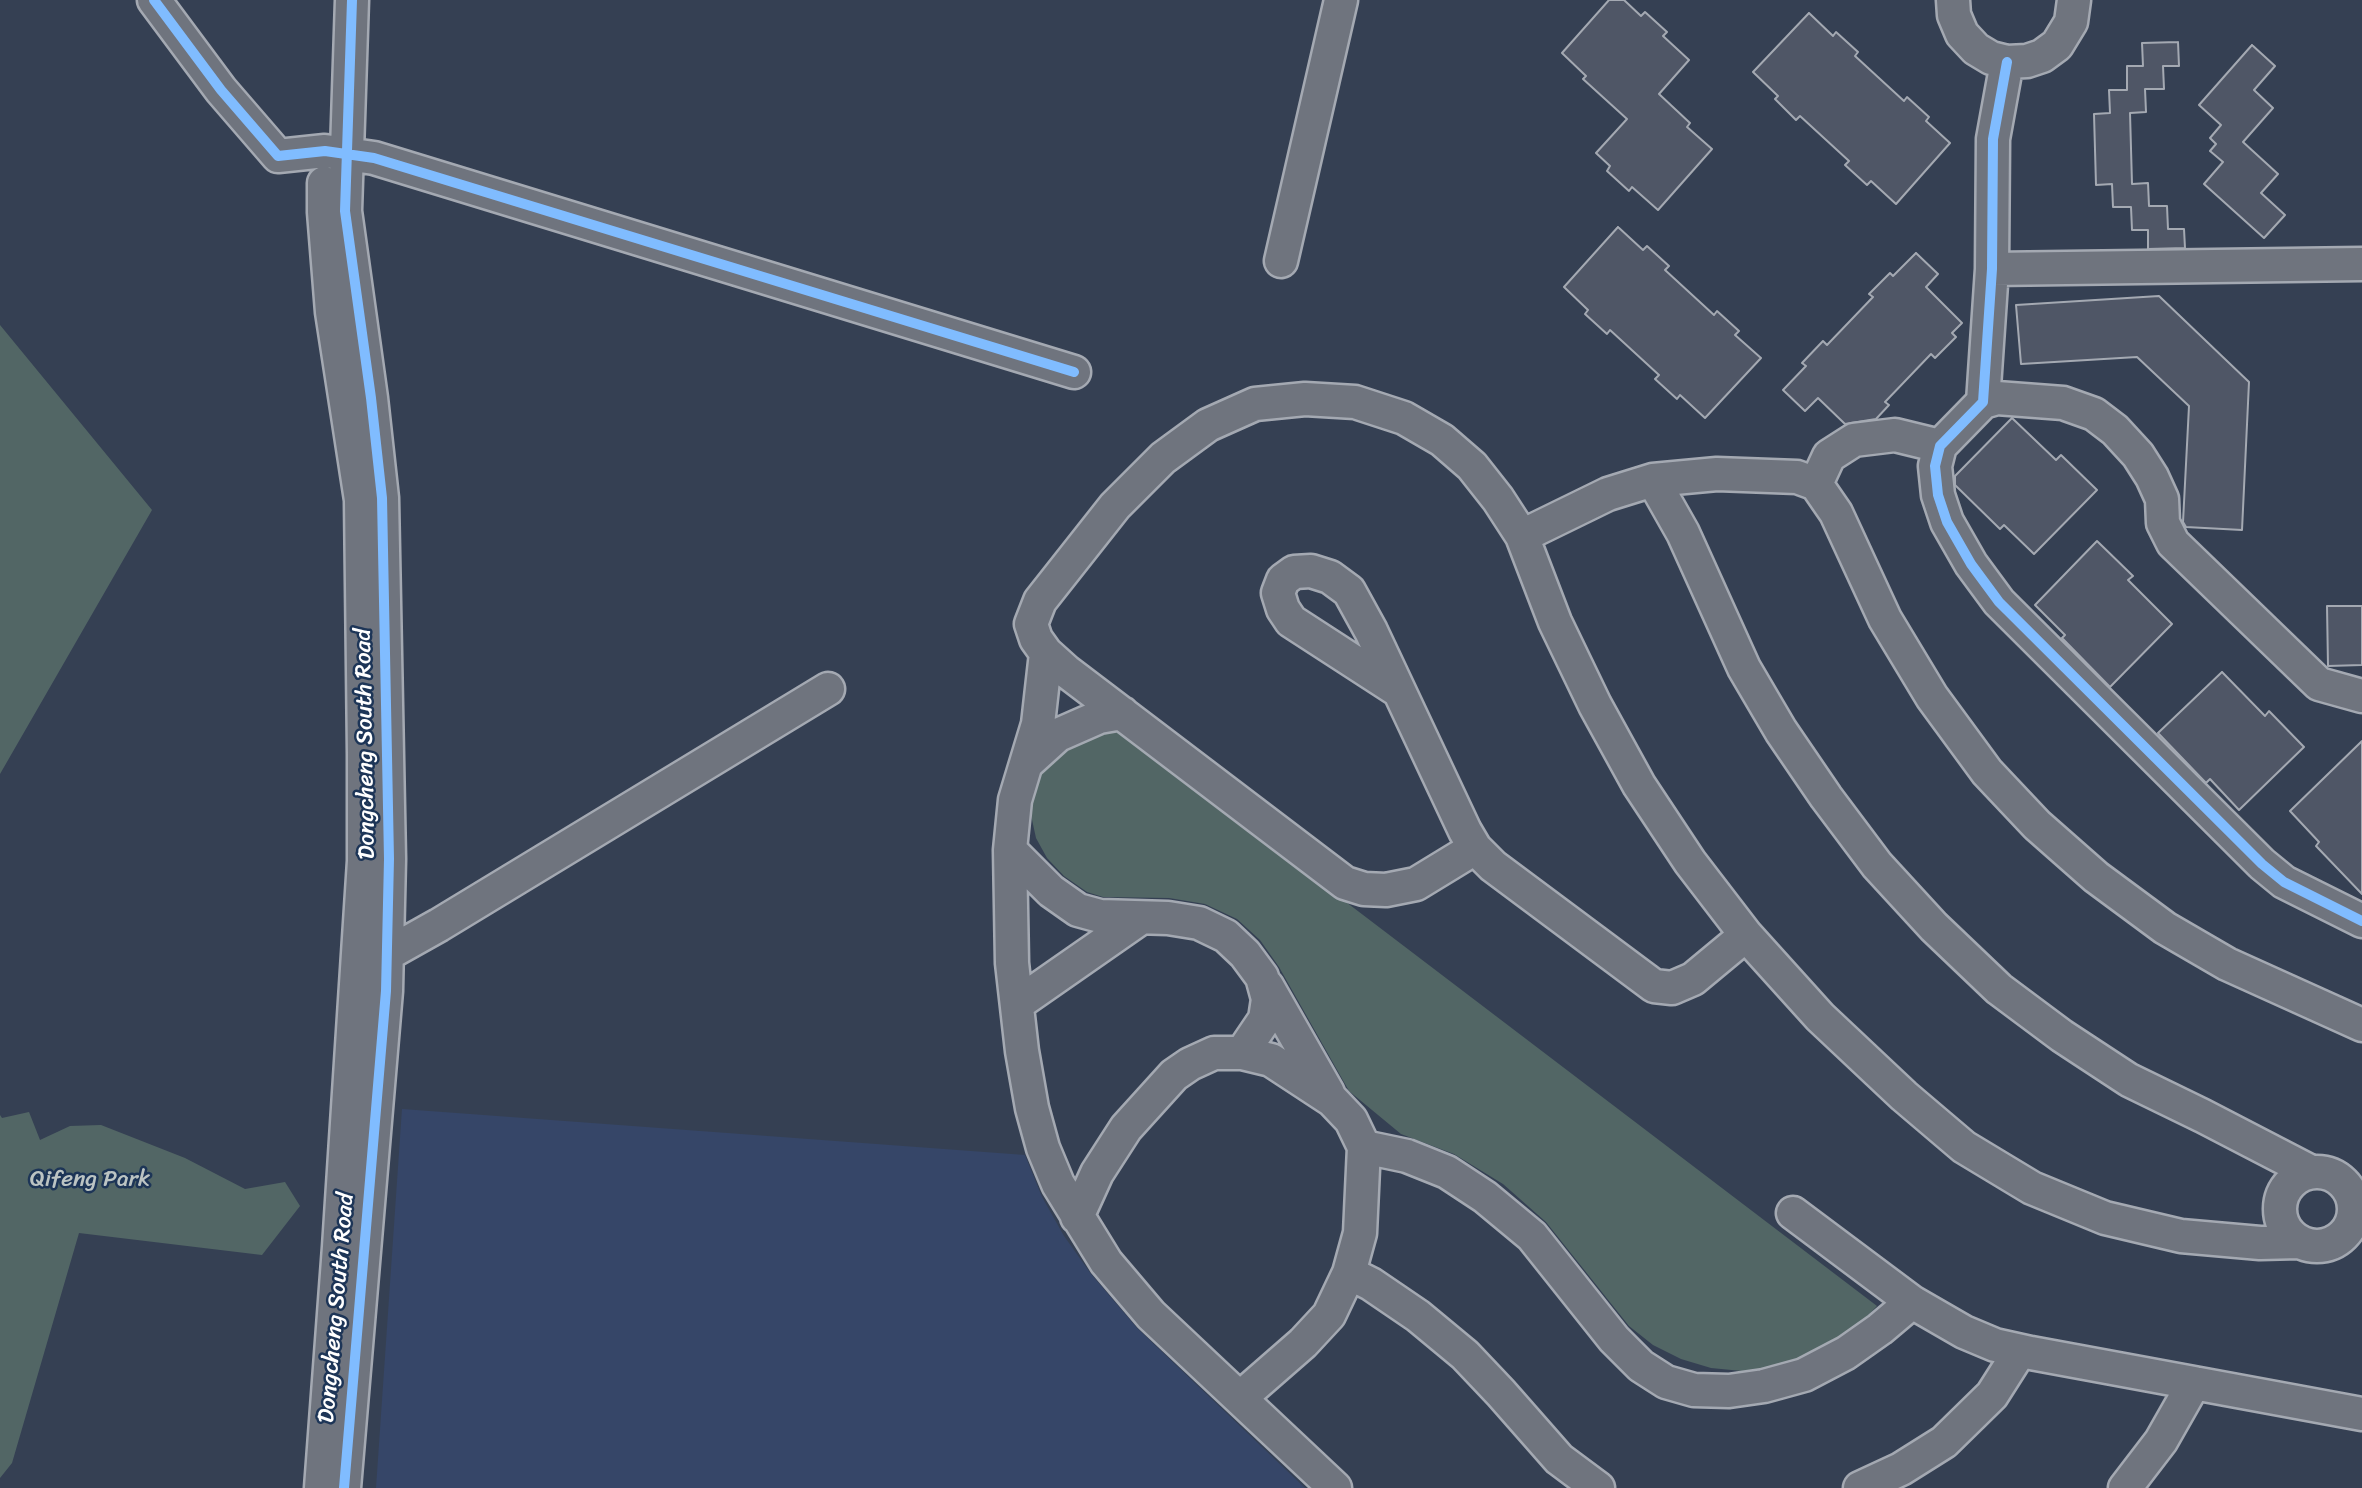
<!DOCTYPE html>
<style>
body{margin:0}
canvas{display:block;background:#354053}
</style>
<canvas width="2362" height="1488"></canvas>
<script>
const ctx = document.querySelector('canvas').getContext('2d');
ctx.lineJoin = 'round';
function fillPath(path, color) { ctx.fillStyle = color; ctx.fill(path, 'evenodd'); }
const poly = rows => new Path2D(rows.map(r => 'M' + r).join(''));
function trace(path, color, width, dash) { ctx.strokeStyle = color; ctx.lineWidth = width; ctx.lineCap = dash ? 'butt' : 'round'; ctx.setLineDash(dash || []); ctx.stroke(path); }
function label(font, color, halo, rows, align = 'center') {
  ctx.font = font + ' Sriracha,sans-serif'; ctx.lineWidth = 5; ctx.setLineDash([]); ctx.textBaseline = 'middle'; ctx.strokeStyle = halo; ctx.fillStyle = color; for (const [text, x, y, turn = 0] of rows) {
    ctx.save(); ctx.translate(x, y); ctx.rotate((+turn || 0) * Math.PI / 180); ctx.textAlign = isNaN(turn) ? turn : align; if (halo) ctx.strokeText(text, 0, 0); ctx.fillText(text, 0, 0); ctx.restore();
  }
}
fillPath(poly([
 [402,1109,1025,1155,1042,1197,1064,1236,1091,1274,1137,1328,1305,1488,376,1488]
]), '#364668');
fillPath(poly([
 [0,325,152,510,0,774],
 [1116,727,1877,1306,1855,1329,1831,1347,1803,1360,1773,1369,1742,1371,1711,1368,1681,1359,1653,1345,1629,1326,1546,1222,1503,1184,1454,1154,1401,1134,1349,1091,1279,967,1260,940,1237,919,1205,904,1169,898,1103,897,1087,892,1064,876,1047,858,1036,838,1031,815,1032,792,1040,771,1054,752],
 [29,1112,40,1140,70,1126,101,1125,185,1158,245,1189,285,1182,300,1206,262,1255,79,1233,12,1463,0,1478,0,1115,2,1118]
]), '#526665');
const building = poly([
 [1609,0,1624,0,1641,16,1645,12,1667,32,1663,36,1689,60,1659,94,1690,123,1687,127,1712,149,1658,210,1632,187,1629,191,1607,171,1610,166,1596,153,1627,119,1583,79,1586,76,1562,53,1609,0],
 [1809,13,1833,36,1836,32,1858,52,1855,56,1904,101,1907,97,1929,117,1926,121,1950,143,1896,204,1871,181,1867,185,1845,165,1849,161,1800,116,1796,120,1775,99,1778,96,1753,72,1809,13],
 [2178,42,2179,66,2163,66,2164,89,2145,89,2146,112,2130,113,2132,184,2148,183,2149,206,2167,206,2168,229,2184,229,2185,248,2148,249,2148,230,2132,230,2131,207,2113,207,2112,184,2096,185,2094,114,2110,113,2109,90,2127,90,2127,66,2143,66,2142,43,2178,42],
 [2252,45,2275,66,2254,90,2273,108,2243,142,2278,174,2261,193,2285,215,2264,238,2204,184,2223,162,2210,151,2216,144,2210,138,2221,125,2199,105,2252,45],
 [1618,227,1643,250,1647,246,1669,266,1665,270,1714,315,1717,311,1739,331,1735,335,1761,358,1705,418,1680,395,1677,399,1655,379,1659,375,1610,330,1607,334,1585,314,1588,310,1564,287,1618,227],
 [1916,253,1938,274,1926,287,1962,323,1952,333,1956,337,1935,358,1931,354,1885,402,1889,405,1876,419,1845,424,1818,398,1805,411,1783,390,1806,366,1802,363,1823,341,1827,345,1873,297,1869,294,1890,273,1893,276,1916,253],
 [2159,296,2249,382,2242,530,2186,527,2183,522,2189,406,2137,357,2021,364,2016,305,2159,296],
 [2012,418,2056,460,2061,455,2097,490,2034,554,2004,525,2000,529,1955,485,1955,476,2012,418],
 [2097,541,2133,576,2128,580,2172,624,2110,687,2062,638,2065,635,2035,605,2097,541],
 [2327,606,2362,606,2362,665,2328,666,2327,606],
 [2222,672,2265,716,2269,711,2304,747,2239,810,2210,779,2206,783,2158,733,2222,672],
 [2362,741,2362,894,2316,846,2319,842,2290,811,2362,741]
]);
fillPath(building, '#4f5666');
trace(building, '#a4a9b2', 2);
const minor = poly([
 [154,0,221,90,278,156,325,151,374,158,1074,372],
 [1953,0,1954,15,1962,34,1976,49,1991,58,2007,62,2027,61,2042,56,2057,45,2071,22,2074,0],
 [1281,261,1341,0],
 [1992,269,2362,264],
 [1983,402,1992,269,1993,139,2007,62],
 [1653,480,1683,533,1744,668,1781,731,1826,797,1877,865,1934,927,1999,989,2062,1036,2129,1080,2203,1116,2311,1172],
 [1816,484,1829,456,1854,440,1895,435,1940,446],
 [1522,536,1608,494,1653,480,1717,474,1797,477,1816,484,1836,513,1885,619,1932,697,1987,772,2037,825,2096,877,2165,928,2227,964,2362,1025],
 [1046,653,1038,724,1015,800,1010,850,1012,963,1022,1051,1032,1108,1043,1148,1058,1184,1106,1262,1151,1315,1335,1488],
 [1399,691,1291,621,1283,609,1278,593,1283,580,1294,572,1311,571,1330,577,1349,591,1371,631,1465,831,1475,848,1493,866,1654,986,1672,988,1693,979,1746,935],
 [2362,696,2319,684,2173,543,2163,523,2162,499,2152,477,2138,455,2115,430,2094,414,2063,403,1997,398,1983,402,1940,446,1935,466,1938,495,1947,522,1971,564,1999,602,2262,864,2284,882,2362,921],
 [1026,764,1058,735,1099,717,1122,713],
 [1475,848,1416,884,1386,890,1364,889,1345,883,1066,671,1046,653,1036,639,1031,624,1040,601,1115,506,1163,458,1208,425,1255,404,1305,399,1355,402,1404,418,1442,440,1472,466,1498,499,1522,536,1555,622,1595,705,1639,785,1690,862,1746,935,1820,1017,1904,1096,1964,1147,2032,1188,2105,1218,2181,1236,2260,1243,2299,1242],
 [1010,850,1051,891,1078,910,1100,916,1168,918,1199,923,1226,936,1245,954,1262,977,1268,999,1265,1019,1242,1053],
 [373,962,439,925,828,689],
 [1267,986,1328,1093],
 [1017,1004,1139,919],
 [1364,1147,1407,1156,1447,1172,1485,1197,1532,1236,1614,1339,1641,1366,1666,1382,1694,1390,1729,1391,1764,1386,1804,1375,1846,1353,1880,1329,1912,1302],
 '2280 1209a37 37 0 1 1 74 0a37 37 0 1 1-74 0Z',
 [1793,1213,1912,1302,1964,1332,1995,1345,2031,1353,2362,1414],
 [1077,1217,1097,1173,1126,1128,1174,1075,1190,1064,1214,1053,1242,1053,1271,1060,1332,1100,1351,1120,1364,1147,1360,1233,1349,1273,1329,1315,1303,1343,1240,1398],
 [1349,1273,1371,1284,1418,1316,1465,1355,1501,1393,1559,1459,1598,1488],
 [321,1488,339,1247,364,861,364,754,361,500,332,312,324,212,324,183],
 [344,1488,386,991,389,859,382,498,371,398,345,211,352,0],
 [1860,1488,1901,1469,1944,1442,1992,1395,2020,1351],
 [2125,1488,2161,1441,2194,1383]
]);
trace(minor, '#a4a9b2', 37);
trace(minor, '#6f747e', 32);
trace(poly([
 [154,0,221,90,278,156,325,151,374,158,1074,372],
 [2007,62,1993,139,1992,269,1983,402,1940,446,1935,466,1938,495,1947,522,1971,564,1999,602,2262,864,2284,882,2362,921],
 [344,1488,386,991,389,859,382,498,371,398,345,211,352,0]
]), '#80bcff', 10);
label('23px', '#fff', '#1d3557', [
 ["Dongcheng South Road",366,744,-91],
 ["Dongcheng South Road",337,1308,-85]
]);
label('23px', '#bcc4c3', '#1d3557', [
 ["Qifeng Park",90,1180]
]);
</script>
